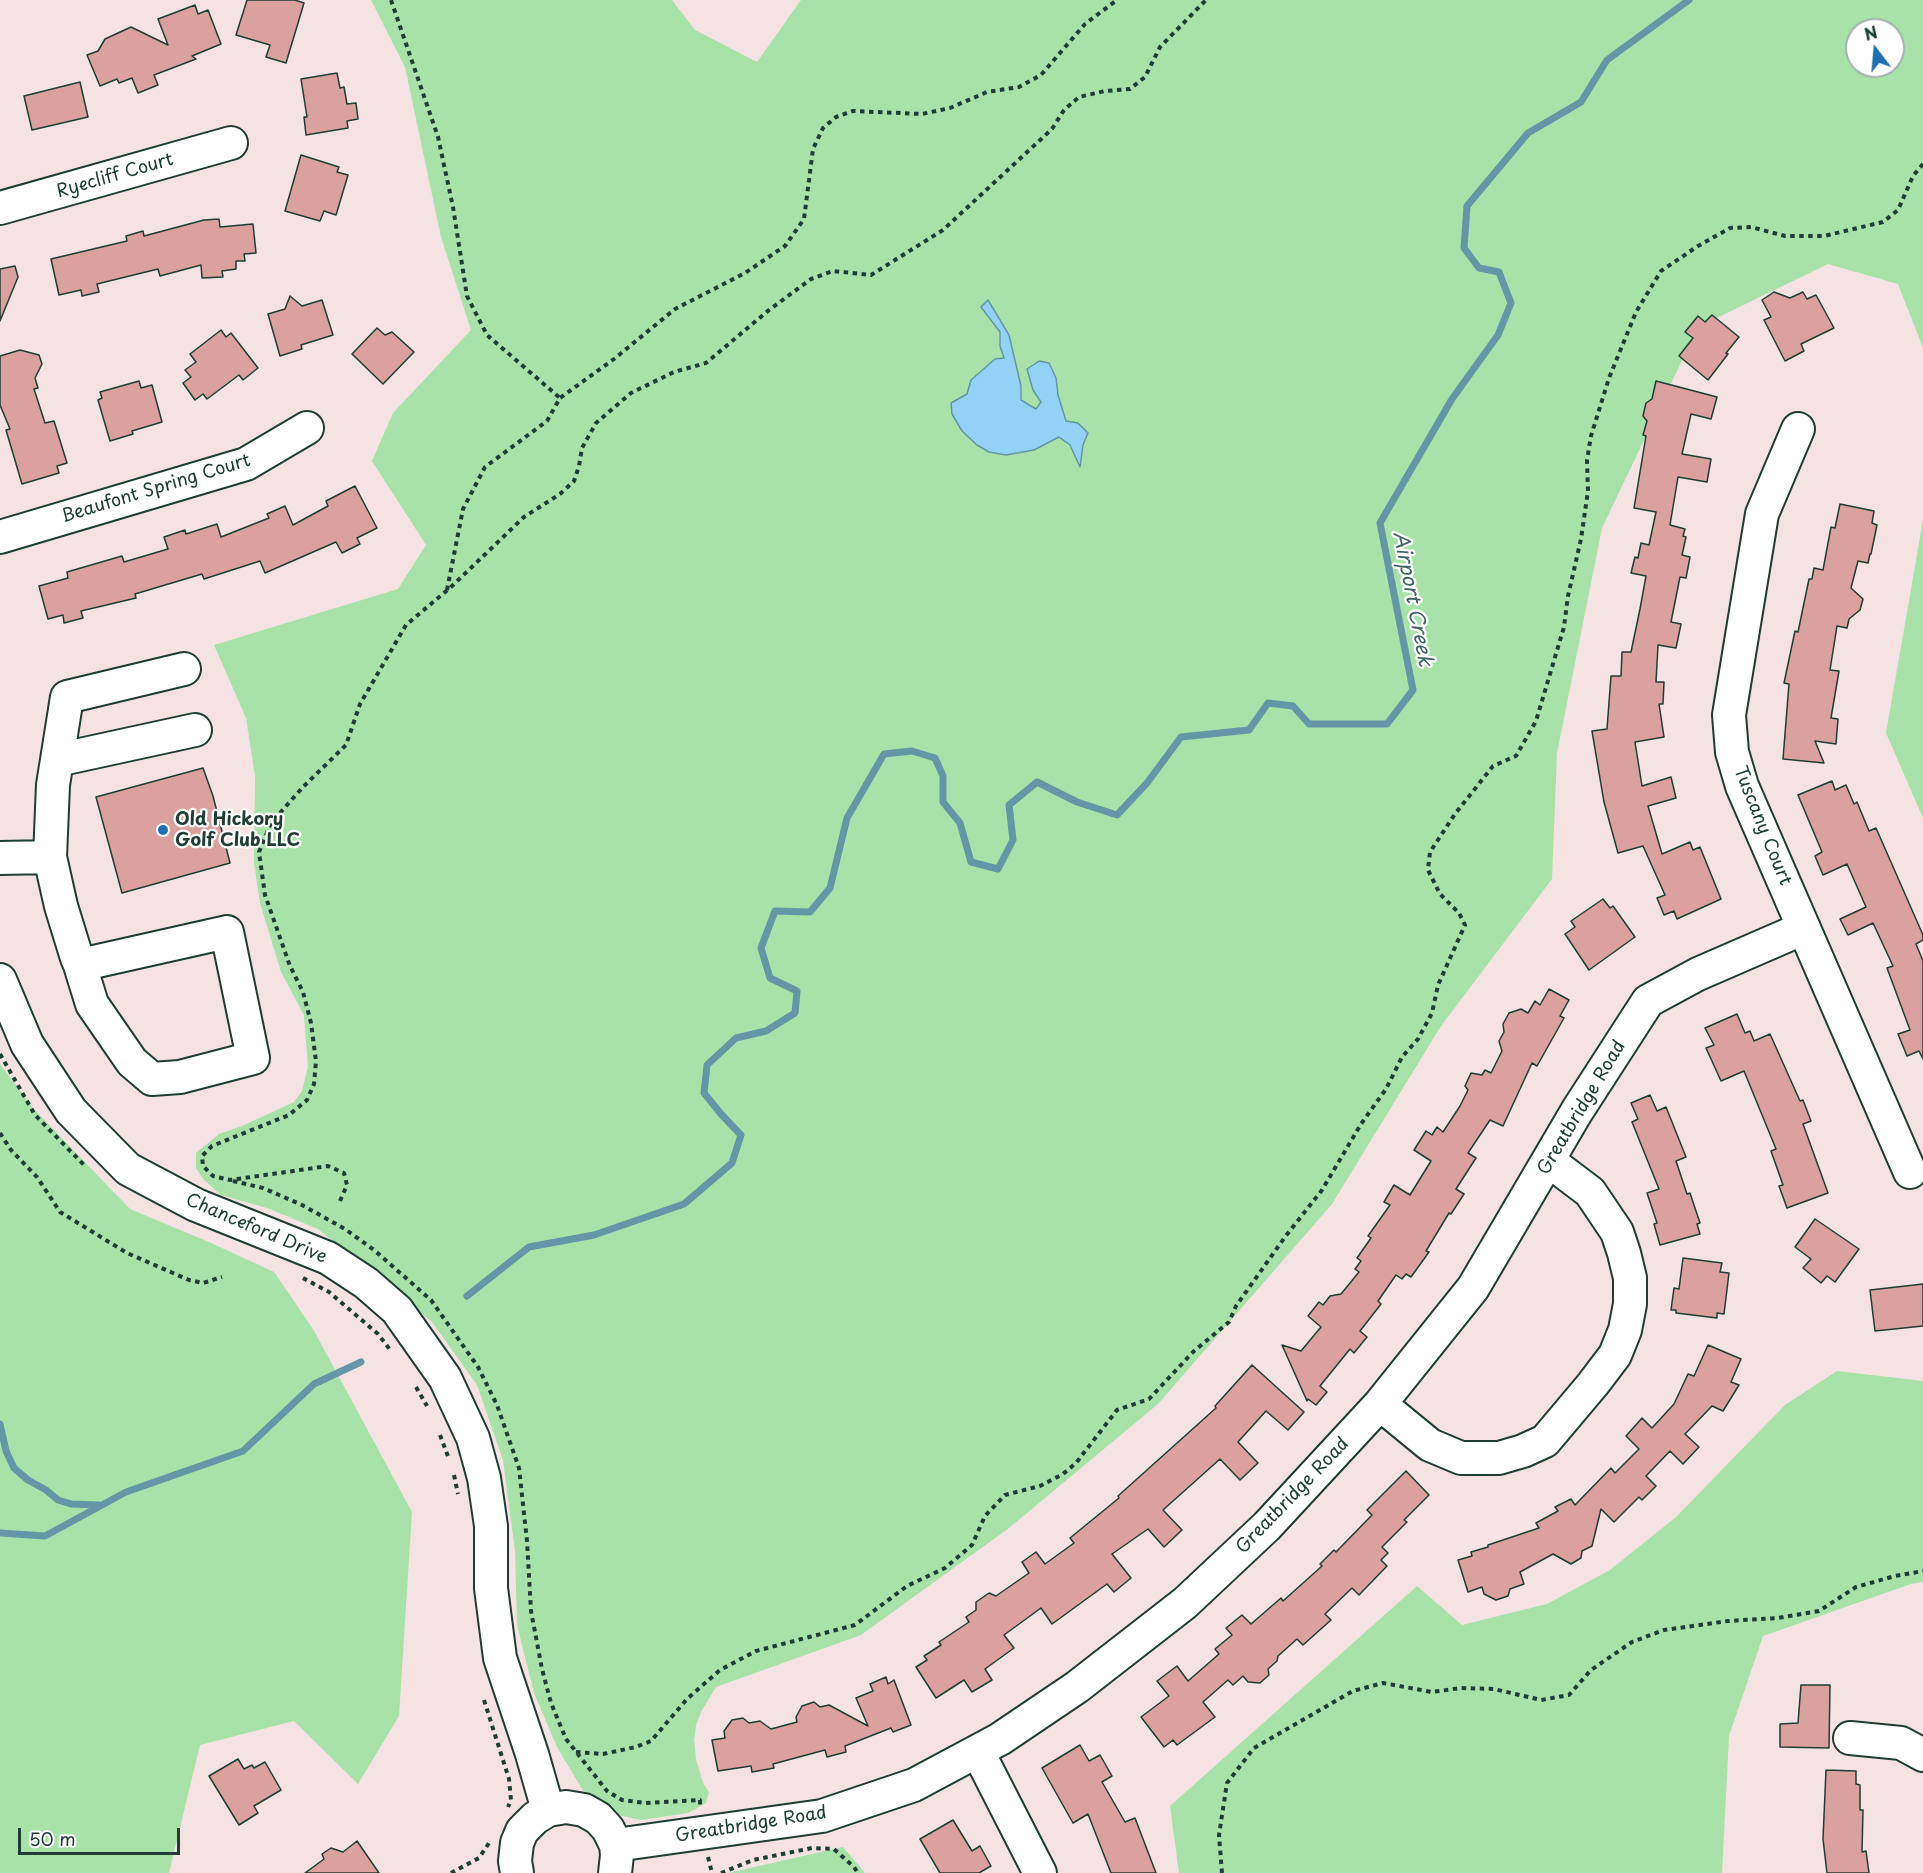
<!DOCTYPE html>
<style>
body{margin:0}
#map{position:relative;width:1923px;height:1873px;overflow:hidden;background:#f4e3e2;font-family:"Playpen Sans",sans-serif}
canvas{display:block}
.north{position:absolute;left:1845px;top:18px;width:60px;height:60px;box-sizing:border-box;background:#fff;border:2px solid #a5b1ae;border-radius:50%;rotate:344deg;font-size:16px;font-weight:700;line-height:24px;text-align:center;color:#1f3d34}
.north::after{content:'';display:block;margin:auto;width:21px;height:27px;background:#1f6fb2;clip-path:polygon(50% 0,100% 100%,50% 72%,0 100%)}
.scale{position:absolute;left:18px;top:1828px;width:162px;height:27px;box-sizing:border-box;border:3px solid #1f3d34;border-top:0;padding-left:8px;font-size:18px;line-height:21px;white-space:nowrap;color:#1f3d34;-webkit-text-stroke:4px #fff;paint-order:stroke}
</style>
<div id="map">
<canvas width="1923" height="1873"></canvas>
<div class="north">N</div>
<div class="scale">50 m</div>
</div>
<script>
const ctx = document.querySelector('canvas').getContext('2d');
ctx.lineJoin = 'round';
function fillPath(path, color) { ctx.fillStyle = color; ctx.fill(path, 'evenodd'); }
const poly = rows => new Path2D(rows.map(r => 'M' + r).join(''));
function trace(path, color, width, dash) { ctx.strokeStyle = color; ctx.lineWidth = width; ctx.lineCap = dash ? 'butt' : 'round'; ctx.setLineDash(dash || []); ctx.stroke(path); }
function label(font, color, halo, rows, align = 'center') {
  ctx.font = font + ' "Playpen Sans",sans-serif'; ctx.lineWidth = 4.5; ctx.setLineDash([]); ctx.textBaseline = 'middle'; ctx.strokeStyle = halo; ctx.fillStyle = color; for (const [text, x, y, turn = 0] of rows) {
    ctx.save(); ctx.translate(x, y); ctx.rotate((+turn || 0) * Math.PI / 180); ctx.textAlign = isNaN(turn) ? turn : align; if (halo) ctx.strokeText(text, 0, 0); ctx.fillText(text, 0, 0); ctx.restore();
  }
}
fillPath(poly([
 [371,0,672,0,695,30,757,62,801,0,1923,0,1923,348,1898,284,1828,264,1698,327,1602,528,1557,753,1552,879,1441,1026,1332,1204,1158,1404,1009,1528,861,1635,716,1687,701,1712,696,1725,694,1740,696,1759,703,1783,709,1792,706,1803,688,1813,641,1820,609,1813,582,1789,557,1747,534,1693,517,1625,515,1551,503,1460,477,1385,432,1322,318,1229,267,1208,221,1195,204,1180,196,1168,196,1153,219,1134,242,1126,294,1102,302,1091,308,1067,304,1015,281,972,260,903,254,863,255,776,246,718,214,645,398,589,426,545,372,461,393,413,471,330,441,237,405,67],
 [1857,30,1893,30,1893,66,1857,66],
 [1923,520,1923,818,1886,733],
 [0,1064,33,1108,130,1209,209,1242,274,1272,313,1329,412,1512,399,1716,358,1784,294,1721,200,1745,169,1873,0,1873],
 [1837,1371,1923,1381,1923,1582,1911,1584,1763,1636,1729,1736,1722,1873,1179,1873,1170,1806,1417,1586,1462,1625,1547,1604,1610,1570,1676,1517,1785,1405],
 [843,1847,865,1873,728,1873,834,1849]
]), '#a8e2a8');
const water = poly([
 [988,300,1009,335,1021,386,1021,400,1036,409,1041,402,1033,390,1027,369,1039,361,1049,363,1056,378,1058,395,1066,421,1078,423,1088,433,1083,445,1080,467,1070,445,1059,437,1034,450,1006,455,989,452,977,445,962,431,952,414,951,403,967,394,971,380,995,359,1004,358,1000,346,1000,332,981,307,988,300]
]);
fillPath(water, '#93d2f4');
trace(water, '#6596a7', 1.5);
trace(poly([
 [467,1296,529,1247,594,1235,684,1204,732,1163,741,1135,721,1114,704,1093,707,1065,736,1038,766,1031,795,1013,797,991,770,978,761,948,775,911,810,912,830,888,847,818,884,754,912,751,935,758,943,776,943,802,960,823,971,862,998,869,1013,840,1009,805,1037,782,1077,802,1117,815,1147,783,1181,737,1249,730,1268,703,1293,706,1309,724,1387,724,1413,690,1380,523,1452,399,1498,335,1511,303,1499,272,1479,268,1464,248,1467,206,1528,133,1581,102,1607,60,1689,0],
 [0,1424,6,1451,14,1468,28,1480,46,1490,58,1500,71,1504,99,1505],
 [0,1533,45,1536,126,1492,243,1451,314,1384,361,1362]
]), '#6596a7', 7);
const building = poly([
 [247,0,295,0,304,3,286,63,266,57,270,45,236,35,247,0],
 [195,5,198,14,208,10,221,44,192,56,196,59,154,75,158,85,138,93,132,78,119,83,117,79,100,86,87,55,98,51,105,39,131,27,168,45,158,19,195,5],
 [337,73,340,88,344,87,347,104,356,103,358,119,347,121,348,128,306,135,304,117,307,117,301,79,337,73],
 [80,82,88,117,32,130,24,96,80,82],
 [301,155,339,167,337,172,348,175,336,215,324,211,320,221,285,211,301,155],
 [219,219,220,227,253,224,256,253,244,254,245,261,236,261,236,269,222,271,223,277,202,278,201,265,160,276,158,269,97,284,99,292,82,296,81,290,59,295,51,259,127,241,126,236,143,231,144,236,204,220,219,219],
 [15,266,18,277,0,321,0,269,15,266],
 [1774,292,1790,298,1803,292,1807,299,1816,295,1834,328,1801,344,1804,351,1785,361,1764,320,1771,317,1762,300,1774,292],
 [290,296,302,306,322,300,333,335,301,345,302,349,280,356,268,314,285,309,290,296],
 [1712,315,1739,337,1726,353,1728,354,1708,380,1679,356,1693,338,1685,332,1698,316,1705,322,1712,315],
 [377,328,385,335,392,332,414,352,383,384,352,354,377,328],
 [221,330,226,337,231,333,258,368,243,380,239,375,207,399,203,394,195,400,183,383,191,377,185,370,196,362,190,354,221,330],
 [20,350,39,355,42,364,35,378,38,388,34,389,45,423,54,421,67,463,57,466,59,473,22,484,6,430,10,429,0,405,0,356,20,350],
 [139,381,141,388,152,385,162,422,132,431,133,434,110,441,98,400,102,398,100,392,139,381],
 [1656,381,1717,397,1711,419,1691,414,1682,454,1711,459,1707,482,1678,477,1670,525,1685,529,1683,536,1686,537,1682,555,1690,557,1686,578,1680,577,1671,622,1681,624,1676,648,1658,645,1656,682,1664,682,1663,704,1659,704,1664,737,1635,742,1642,786,1671,777,1676,798,1648,806,1662,854,1690,842,1693,850,1700,847,1721,899,1677,919,1674,911,1664,915,1657,898,1665,895,1643,846,1618,853,1604,802,1592,731,1607,729,1611,676,1621,676,1622,652,1631,652,1640,609,1646,576,1631,573,1635,557,1638,558,1641,543,1649,545,1656,512,1634,508,1646,436,1643,435,1647,421,1643,416,1646,403,1652,399,1656,381],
 [355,486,377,528,357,538,360,544,342,553,336,542,265,573,260,561,204,579,202,574,135,594,136,598,81,611,83,618,64,623,63,615,48,619,39,586,68,578,67,572,122,556,124,562,168,549,164,537,185,530,186,534,217,524,221,537,269,518,267,514,285,506,293,525,328,506,326,501,355,486],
 [1840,504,1874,511,1872,523,1877,525,1871,554,1870,554,1868,563,1858,561,1851,588,1863,599,1860,610,1849,619,1847,628,1837,626,1830,670,1839,671,1831,718,1838,719,1836,744,1815,741,1824,763,1783,759,1789,684,1784,683,1795,631,1798,632,1809,579,1812,579,1814,568,1823,570,1831,527,1835,528,1840,504],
 [203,768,213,796,230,863,122,893,96,797,203,768],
 [1832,781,1835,790,1846,785,1854,804,1857,802,1869,831,1876,828,1923,935,1923,940,1916,944,1923,961,1923,1059,1919,1051,1907,1056,1898,1034,1910,1030,1887,968,1893,966,1873,923,1848,935,1840,919,1866,907,1847,864,1823,875,1815,856,1822,852,1798,795,1832,781],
 [1603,899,1610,908,1613,906,1635,937,1589,970,1565,934,1575,927,1571,921,1603,899],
 [1549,989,1569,1000,1560,1016,1564,1018,1537,1066,1532,1063,1503,1126,1490,1120,1468,1153,1476,1158,1456,1189,1464,1194,1451,1214,1449,1213,1426,1251,1429,1252,1411,1277,1406,1274,1402,1279,1396,1275,1378,1301,1381,1304,1360,1331,1367,1337,1354,1353,1350,1349,1320,1386,1327,1392,1316,1405,1308,1399,1307,1401,1282,1345,1301,1351,1321,1327,1308,1316,1319,1302,1323,1305,1330,1296,1341,1294,1359,1272,1355,1269,1361,1261,1357,1258,1371,1238,1368,1236,1390,1205,1384,1202,1394,1185,1410,1195,1431,1161,1414,1150,1426,1131,1432,1135,1437,1127,1443,1132,1460,1106,1468,1090,1465,1086,1471,1073,1482,1075,1485,1070,1491,1073,1502,1051,1499,1041,1504,1032,1503,1024,1509,1013,1521,1009,1528,1013,1535,1001,1540,1005,1549,989],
 [1737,1014,1745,1033,1750,1031,1754,1041,1770,1034,1800,1101,1803,1100,1811,1121,1803,1124,1828,1193,1787,1208,1779,1186,1783,1185,1771,1151,1776,1149,1744,1071,1721,1081,1706,1048,1714,1045,1705,1028,1737,1014],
 [1650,1095,1657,1111,1666,1107,1686,1157,1676,1161,1687,1194,1690,1193,1700,1223,1697,1224,1700,1234,1660,1245,1654,1224,1657,1223,1647,1193,1659,1189,1632,1122,1638,1119,1631,1103,1650,1095],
 [1815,1219,1859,1249,1835,1282,1827,1276,1821,1283,1803,1268,1811,1259,1795,1247,1815,1219],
 [1683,1258,1722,1263,1720,1272,1729,1273,1724,1314,1717,1313,1717,1318,1676,1313,1676,1310,1671,1310,1674,1288,1679,1289,1683,1258],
 [1923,1284,1923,1326,1875,1331,1870,1290,1923,1284],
 [1708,1345,1741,1359,1731,1382,1739,1385,1723,1411,1712,1406,1685,1434,1699,1447,1683,1464,1670,1451,1646,1476,1656,1486,1642,1500,1639,1497,1614,1522,1601,1509,1592,1546,1582,1551,1581,1558,1571,1564,1553,1554,1520,1572,1524,1584,1510,1589,1508,1596,1496,1600,1484,1594,1482,1587,1468,1592,1458,1560,1472,1556,1471,1552,1488,1547,1488,1545,1539,1528,1536,1523,1558,1511,1555,1507,1571,1499,1575,1505,1611,1468,1615,1473,1639,1449,1626,1436,1642,1418,1652,1428,1674,1404,1688,1374,1694,1376,1708,1345],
 [1252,1365,1304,1412,1288,1430,1266,1411,1238,1442,1258,1463,1240,1480,1220,1459,1163,1510,1182,1530,1164,1547,1148,1529,1112,1554,1131,1578,1114,1592,1107,1584,1052,1624,1041,1608,1004,1635,1014,1648,985,1669,992,1680,972,1692,964,1680,936,1698,916,1667,927,1660,924,1656,941,1645,939,1642,969,1622,966,1617,976,1610,976,1602,989,1593,996,1596,1029,1573,1022,1562,1036,1552,1045,1564,1074,1543,1070,1538,1119,1498,1118,1496,1216,1408,1215,1406,1252,1365],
 [1406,1471,1429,1495,1404,1520,1407,1522,1382,1547,1388,1553,1381,1560,1387,1566,1359,1595,1352,1588,1325,1614,1331,1620,1303,1645,1297,1639,1278,1656,1277,1661,1268,1669,1269,1675,1260,1683,1248,1682,1243,1676,1233,1685,1228,1680,1203,1702,1215,1717,1177,1745,1173,1740,1164,1747,1141,1717,1169,1696,1157,1681,1177,1666,1188,1681,1219,1654,1215,1649,1232,1635,1226,1628,1242,1615,1251,1624,1281,1598,1283,1601,1322,1566,1320,1564,1334,1550,1336,1552,1372,1515,1367,1510,1406,1471],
 [886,1677,888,1684,894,1680,911,1725,893,1732,891,1728,845,1746,846,1752,827,1757,825,1750,773,1764,774,1768,752,1772,751,1766,718,1771,712,1740,725,1738,724,1731,732,1720,743,1718,749,1723,760,1721,771,1729,797,1722,796,1717,802,1706,814,1702,820,1707,829,1705,868,1726,856,1698,873,1691,870,1684,886,1677],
 [1801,1685,1830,1685,1829,1748,1780,1747,1780,1724,1798,1723,1801,1685],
 [1080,1745,1089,1761,1100,1755,1112,1776,1102,1782,1125,1822,1135,1818,1156,1873,1111,1873,1088,1814,1073,1823,1042,1768,1080,1745],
 [238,1759,244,1769,252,1765,254,1768,265,1762,281,1790,254,1806,258,1813,239,1825,209,1776,238,1759],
 [1826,1770,1856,1771,1856,1784,1860,1785,1860,1810,1863,1810,1862,1852,1866,1851,1869,1873,1827,1873,1823,1839,1826,1770],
 [953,1820,972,1851,980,1846,991,1866,979,1873,940,1873,920,1839,953,1820],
 [357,1841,379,1873,305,1873,324,1859,322,1854,331,1848,343,1852,357,1841]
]);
fillPath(building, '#dba19e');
trace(building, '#1f3d34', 1.5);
const minor = poly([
 [0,208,231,143],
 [1798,429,1762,514,1729,715,1732,752,1742,786,1910,1172],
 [0,537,246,464,307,428],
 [57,760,195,730],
 [50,857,61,906,77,958,80,965,92,1004,132,1062,152,1079,180,1077,253,1058,227,932,80,965],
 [0,858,50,857,53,785,67,697,184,669],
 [0,980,27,1044,71,1111,128,1169,196,1205,328,1258,366,1283,397,1310,445,1378,473,1438,484,1478,491,1526,491,1588,500,1658,532,1754,548,1810],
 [1380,1404,1430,1445,1461,1458,1499,1458,1523,1451,1545,1441,1593,1384,1615,1355,1625,1330,1630,1304,1630,1278,1624,1253,1617,1232,1590,1192,1549,1161],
 [1850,1738,1901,1743,1923,1755],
 [978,1752,1040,1873],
 [616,1845,822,1816,914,1785,1000,1739,1077,1687,1185,1603,1267,1526,1380,1404,1473,1288,1577,1111,1648,1001,1698,974,1804,928],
 [517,1873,515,1861,517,1843,522,1831,535,1818,548,1810,566,1807,584,1810,598,1818,608,1829,616,1845,617,1855,615,1873]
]);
trace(minor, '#1f3d34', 36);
trace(poly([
 [391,0,438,137,453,207,467,296,487,335,560,398],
 [447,590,463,509,485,467,547,421,560,398,614,359,675,309,745,273,785,246,804,219,813,149,823,128,836,117,853,111,922,114,950,108,987,92,1019,87,1041,75,1085,24,1117,0],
 [0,1054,35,1115,85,1166],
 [0,1133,11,1150,37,1177,60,1212,127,1253,189,1280,203,1283,222,1277],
 [233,1181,263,1188,302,1205,345,1229,374,1250,431,1300,478,1367,497,1405,519,1468,527,1541,531,1611,542,1669,551,1703,566,1739,607,1791,622,1800,645,1803,700,1800,700,1808],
 [340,1201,347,1185,344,1173,328,1166,230,1180,213,1176,203,1166,202,1156,212,1146,289,1115,307,1100,314,1084,316,1061,311,1023,303,992,290,966,265,895,259,852,271,823,303,787,346,745,360,704,406,625,451,587,524,517,560,494,574,481,579,466,582,448,596,423,631,393,674,372,706,363,769,310,811,279,833,271,871,275,943,230,1052,129,1064,110,1079,97,1105,91,1130,89,1145,77,1160,47,1206,0],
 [303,1278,329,1292,378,1334,391,1351],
 [416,1387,427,1406],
 [440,1435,449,1459],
 [454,1475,458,1494],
 [484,1700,509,1779,511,1800,508,1807],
 [576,1752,603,1754,636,1747,651,1741,687,1699,720,1670,756,1651,855,1625,907,1586,945,1568,972,1545,985,1516,1005,1495,1040,1486,1063,1474,1076,1463,1117,1410,1149,1399,1194,1351,1229,1322,1236,1306,1285,1237,1322,1190,1361,1124,1386,1089,1402,1057,1418,1039,1432,1013,1438,985,1465,925,1459,913,1440,894,1428,870,1430,852,1455,814,1493,766,1516,756,1536,721,1564,627,1568,596,1581,539,1588,491,1587,460,1591,436,1609,378,1636,312,1661,271,1698,246,1730,228,1751,227,1785,236,1824,236,1883,222,1898,210,1913,176,1923,164],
 [708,1857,712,1873],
 [451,1873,479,1858,489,1843],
 [721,1873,753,1860,812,1848,834,1849,854,1867,858,1873],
 [1222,1873,1219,1835,1227,1783,1254,1748,1353,1691,1383,1683,1432,1692,1461,1688,1494,1689,1541,1700,1569,1695,1591,1670,1632,1642,1664,1630,1728,1621,1778,1618,1819,1611,1856,1587,1895,1576,1923,1571]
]), '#1f3d34', 4, [4.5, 4.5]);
trace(minor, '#fff', 32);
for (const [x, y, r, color] of [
 [163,830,6,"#1f6fb2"]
]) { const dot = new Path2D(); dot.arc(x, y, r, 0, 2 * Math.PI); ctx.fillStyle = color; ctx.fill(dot); trace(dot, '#fff', 2); }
label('18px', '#1f3d34', '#fff', [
 ["Ryecliff Court",115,176,-16],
 ["Beaufont Spring Court",156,489,-17],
 ["Tuscany Court",1762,826,68],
 ["Greatbridge Road",1582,1108,-59],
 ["Chanceford Drive",256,1229,23],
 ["Greatbridge Road",1293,1496,-46],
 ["Greatbridge Road",751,1825,-9]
]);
label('bold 18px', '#1f3d34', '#fff', [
 ["Old Hickory",175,820],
 ["Golf Club LLC",175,841]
], 'left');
label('italic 20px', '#3c6264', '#fff', [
 ["Airport Creek",1412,599,79]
]);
</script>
